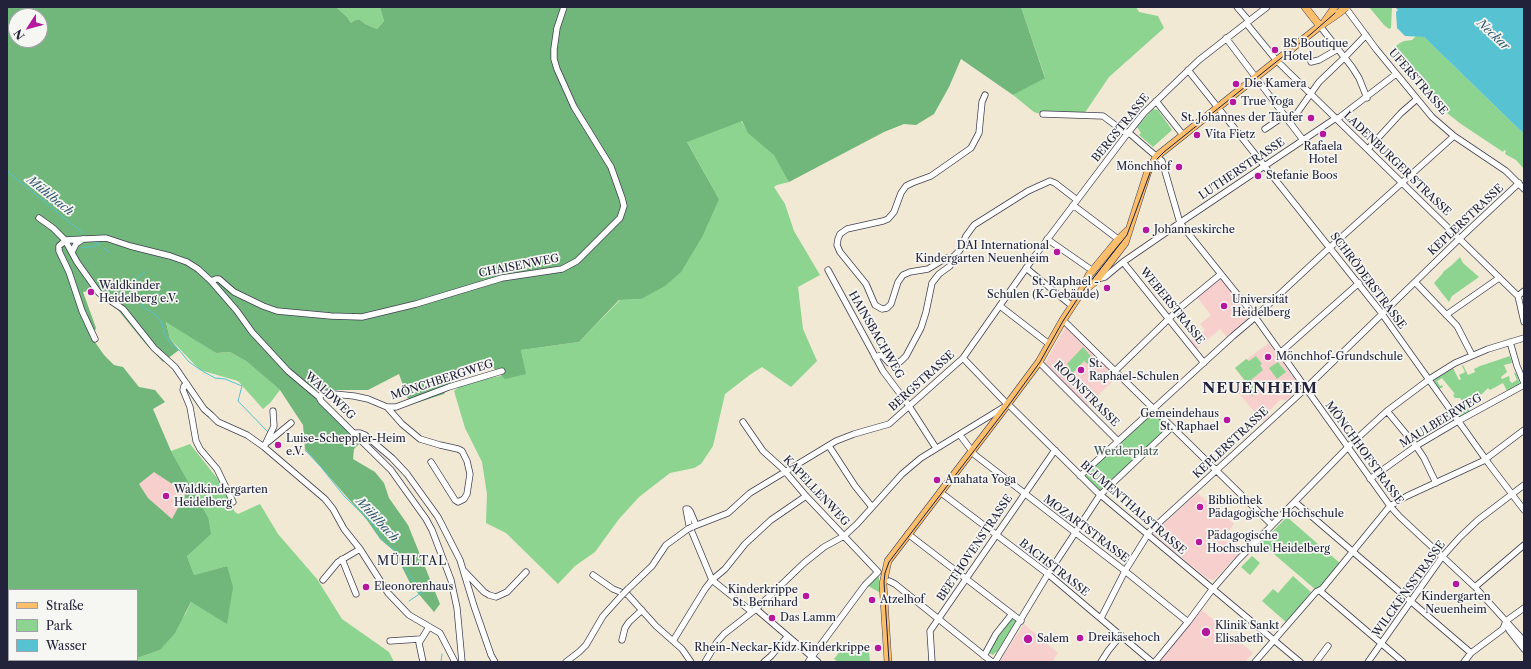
<!DOCTYPE html>
<meta charset="utf-8">
<style>
body{margin:0}
#map{position:relative;width:1531px;height:669px;overflow:hidden;background:#f1e9d4;font-family:"Libre Caslon Text",serif}
canvas{display:block}
.frame{position:absolute;inset:0;border:8px solid #22223b;pointer-events:none}
.legend{position:absolute;left:8px;top:589px;width:130px;height:72px;box-sizing:border-box;background:#f6f6f2;border:1px solid #a1a1a9;margin:0;padding:5px 7px;list-style:none;font-size:12px;color:#22223b}
.legend li{display:flex;align-items:center;gap:8px;height:20px}
.legend b{width:20px;border:1px solid #a1a1a9}
.north{position:absolute;left:8px;top:8px;width:40px;height:40px;box-sizing:border-box;background:#f6f6f2;border:1px solid #a1a1a9;border-radius:50%;rotate:234deg;font-size:11px;font-weight:700;line-height:16px;text-align:center;color:#22223b}
.north::after{content:'';display:block;margin:auto;width:14px;height:18px;background:#b5179e;clip-path:polygon(50% 0,100% 100%,50% 72%,0 100%)}
</style>
<div id="map">
<canvas width="1531" height="669"></canvas>
<div class="frame"></div>
<ul class="legend">
<li><b style="height:5px;background:#fabe6d"></b>Straße</li>
<li><b style="height:11px;background:#8cd48f"></b>Park</li>
<li><b style="height:11px;background:#57c2d1"></b>Wasser</li>
</ul>
<div class="north">N</div>
</div>
<script>
const ctx = document.querySelector('canvas').getContext('2d');
ctx.lineJoin = 'round';
function fillPath(path, color) { ctx.fillStyle = color; ctx.fill(path, 'evenodd'); }
const poly = rows => new Path2D(rows.map(r => 'M' + r).join(''));
function trace(path, color, width, dash) { ctx.strokeStyle = color; ctx.lineWidth = width; ctx.lineCap = dash ? 'butt' : 'round'; ctx.setLineDash(dash || []); ctx.stroke(path); }
function label(font, color, halo, rows, align = 'center') {
  ctx.font = font + ' "Libre Caslon Text",serif'; ctx.lineWidth = 3.5; ctx.setLineDash([]); ctx.textBaseline = 'middle'; ctx.strokeStyle = halo; ctx.fillStyle = color; for (const [text, x, y, turn = 0] of rows) {
    ctx.save(); ctx.translate(x, y); ctx.rotate((+turn || 0) * Math.PI / 180); ctx.textAlign = isNaN(turn) ? turn : align; if (halo) ctx.strokeText(text, 0, 0); ctx.fillText(text, 0, 0); ctx.restore();
  }
}
fillPath(poly([
 [1221,278,1251,315,1227,337,1220,329,1197,349,1190,341,1205,330,1200,324,1211,315,1197,297],
 [1066,326,1117,377,1087,406,1045,363],
 [1269,343,1301,388,1285,401,1281,399,1269,411,1269,416,1263,422,1236,390,1245,382,1235,368],
 [154,471,186,493,172,520,148,498,139,484],
 [1197,493,1234,524,1226,534,1243,549,1214,580,1208,579,1153,534],
 [1202,610,1253,653,1245,662,1158,662],
 [1024,624,1058,653,1052,662,999,662]
]), '#f7d0cd');
fillPath(poly([
 [336,7,380,7,384,21,377,29,365,24,360,20,351,23,347,17],
 [1021,7,1136,7,1139,12,1158,16,1164,28,1109,77,1084,114,1044,115,1034,112,1013,95,1045,77],
 [1369,7,1392,7,1391,28,1389,29,1384,25],
 [1416,36,1424,37,1524,134,1524,169,1516,160,1505,154,1506,151,1504,150,1503,152,1461,124,1447,113,1395,52,1393,48,1400,43,1404,41,1412,40],
 [1153,109,1158,110,1172,130,1153,147,1139,135,1141,133,1137,127],
 [739,118,747,130,779,155,789,182,777,185,774,187,785,204,794,231,820,275,798,287,803,329,817,361,791,387,762,367,751,374,725,394,713,446,701,464,694,468,670,473,639,497,619,519,595,552,575,566,558,584,506,533,486,523,487,494,482,462,465,428,454,391,459,387,481,380,525,371,521,350,579,342,620,300,641,299,719,199,685,138],
 [1460,257,1463,263,1479,277,1452,296,1449,302,1434,283,1443,273,1443,272,1452,265],
 [166,321,216,353,230,352,246,361,280,390,270,403,263,409,238,381,200,370,170,339],
 [1083,347,1095,361,1090,366,1084,361,1072,374,1067,368,1069,366,1067,364],
 [1256,356,1262,364,1260,365,1263,370,1251,380,1259,390,1252,396,1246,387,1247,383,1235,368,1246,359,1249,361],
 [1510,356,1512,363,1504,365,1507,372,1501,377,1502,379,1509,376,1510,379,1509,380,1512,383,1517,380,1514,373,1516,373,1520,384,1507,391,1503,383,1490,390,1488,388,1482,394,1469,402,1471,406,1468,407,1470,412,1460,417,1456,412,1463,406,1462,404,1463,403,1460,398,1455,398,1453,395,1455,394,1442,378,1437,381,1440,386,1442,385,1443,387,1439,389,1434,380,1453,368,1459,380,1461,379,1459,375,1465,372,1462,366,1463,365,1468,375,1475,372,1474,369,1480,366],
 [1278,362,1286,372,1277,379,1269,368],
 [1154,411,1170,427,1099,493,1083,475],
 [190,444,217,478,235,512,238,514,260,504,278,534,317,579,342,619,389,652,394,662,125,662,137,660,137,658,160,650,186,613,191,602,227,623,227,566,194,575,187,556,208,517,171,451],
 [1287,517,1341,564,1322,585,1316,590,1261,543],
 [1252,556,1260,563,1250,575,1241,567],
 [877,576,879,577,880,591,879,592,868,586],
 [1293,576,1311,592,1287,623,1262,601,1273,589,1278,593],
 [1012,616,1017,620,1015,623,997,652,996,652,993,655,989,653,997,634],
 [845,645,852,650,855,646,863,652,869,652,870,662,838,662,834,659]
]), '#8cd48f');
fillPath(poly([
 [7,7,336,7,347,17,351,23,356,20,360,20,365,24,377,29,384,21,380,7,1021,7,1045,78,1013,95,961,59,949,87,934,114,916,125,904,124,884,132,789,182,774,155,748,133,742,121,687,142,719,199,702,237,681,272,665,286,641,299,619,300,579,342,521,350,526,374,505,379,484,359,459,370,444,394,410,405,399,374,368,390,318,390,315,393,315,398,361,442,354,449,353,459,375,472,384,483,389,498,408,525,440,604,434,612,411,585,394,551,380,539,367,520,305,449,303,425,280,390,246,361,230,352,216,353,166,322,170,339,179,350,163,362,145,343,118,310,93,290,83,292,96,328,92,338,104,355,114,365,123,367,139,387,155,390,165,402,153,409,171,451,208,517,211,534,187,556,194,575,227,566,233,587,227,624,191,602,175,633,160,650,137,658,137,590,9,590,9,660,130,660,125,662,7,662],
 [16,16,40,16,40,40,16,40],
 [154,472,186,493,172,519,148,498,139,484]
]), '#71b67a');
fillPath(poly([
 [1395,7,1524,7,1524,134,1424,37,1405,36,1397,28,1396,12,1398,10]
]), '#57c2d1');
trace(poly([
 [7,171,84,234],
 [92,241,99,244,99,246],
 [82,247,84,248,96,246],
 [104,248,109,252],
 [133,281,138,301,142,306,157,316,162,323,165,335,170,343,179,350,189,362,204,372,215,378,225,379,242,386,238,401,268,432],
 [133,282,146,271],
 [305,450,321,467,344,496,374,525,381,538,400,555,406,569,421,593,409,601],
 [441,662,442,654]
]), '#57c2d1', 1);
const minor = poly([
 [1237,7,1249,21],
 [1345,7,1376,49,1432,117,1454,136,1506,171,1524,189],
 [1246,23,1277,61,1518,296,1524,322],
 [1320,26,1352,67,1359,78,1367,98],
 [1226,38,1303,140],
 [1311,62,1319,60,1338,49],
 [1188,70,1380,311,1489,464,1524,510],
 [1156,101,1183,135],
 [1043,114,1103,116,1127,134],
 [1290,123,1319,82,1343,59,1366,35],
 [1265,129,1284,116],
 [1128,132,1150,151,1162,161,1180,223,1253,314,1390,506,1400,517,1475,587,1524,641],
 [1368,149,1401,113,1417,99],
 [1073,205,1118,239],
 [39,218,53,228,65,240,77,262,99,293,123,309,154,348,175,367,204,409,211,415,218,422,247,435,264,447,325,499,333,509,344,529,360,549,388,593,409,615,440,633,455,662],
 [1047,239,1093,271],
 [65,240,106,238,130,246,170,256,187,262,198,269,211,281,237,311,252,332,288,371,319,397,321,401,391,470,426,519,432,530,451,580,457,608,462,662],
 [65,241,59,246,59,251,69,272,82,311,95,339],
 [72,252,76,244,83,239],
 [951,259,946,258,928,269,910,272,903,275,898,282,891,304,887,308,882,309,875,305,866,284,840,252,837,245,838,239,840,234,847,229,883,221,888,219,894,212,901,193,906,186,912,183,931,176,971,148,979,133,982,102,985,95],
 [951,259,960,250,966,236,974,225,1028,191,1050,181,1055,183,1077,200],
 [1123,262,1204,363],
 [1026,268,1072,306],
 [828,270,883,371,907,403,936,448],
 [1097,279,1105,277,1123,262,1184,220,1333,120,1340,117,1396,74],
 [211,281,216,279,219,279,234,292,263,306,277,311,331,316,362,317,416,304,502,278,562,269,577,261,620,218,624,206,622,198,611,167,574,107,557,69,554,59,554,49,557,28,564,7],
 [1415,282,1457,326,1472,355],
 [1518,296,1524,291],
 [1000,306,1049,344],
 [1446,315,1499,278],
 [1063,320,1272,525],
 [1510,342,1517,366,1524,383],
 [1280,353,1359,283],
 [875,357,882,355,889,363,895,364,901,361,906,356,921,328,926,312,932,283,939,274,950,266,952,262,951,259],
 [963,358,1007,404,1011,407,1097,492,1300,662],
 [1039,362,1118,441],
 [1115,371,1182,306,1221,274],
 [187,384,184,386,183,390,190,407,196,441,200,449,217,469,233,502],
 [319,397,324,393,354,396,368,399,387,407,396,407,449,387,502,371],
 [387,407,402,424,420,439,440,445,458,449,462,451,467,461,470,474,467,494,464,499,458,502,455,500,431,462],
 [1387,411,1416,446,1424,458,1436,483],
 [743,422,763,451,783,469,806,496,878,572],
 [355,433,360,433,365,435,392,458,407,474,438,517,460,560,474,606,491,655,495,662],
 [960,435,975,455,1125,571,1188,622],
 [268,442,291,423],
 [829,446,855,486,872,507],
 [264,447,274,426,273,411],
 [1080,476,1233,336,1253,319,1326,251,1454,136],
 [1370,479,1416,446,1460,420,1524,385],
 [940,492,1048,574,1152,662],
 [1295,502,1471,653],
 [696,525,690,511,688,509,686,509,689,525,712,580,752,612],
 [692,527,728,513,750,493,836,441,854,434,889,424,963,358,1034,257,1127,134,1144,113,1199,60,1267,7],
 [908,534,1021,621],
 [342,559,356,594],
 [464,571,484,592,489,595,496,597,507,592,526,572],
 [593,575,613,589,628,595,656,626,682,649,691,662],
 [323,580,338,562,360,549],
 [889,581,895,584,992,662],
 [1475,587,1524,545],
 [628,589,652,566,666,545,688,529],
 [1320,591,1403,662],
 [756,609,818,662],
 [1101,618,1125,571,1150,531,1304,390,1457,241,1519,183],
 [1506,621,1509,630,1524,649],
 [1506,621,1524,608],
 [622,640,625,628,629,622,642,610],
 [390,641,420,639],
 [673,641,705,589,712,580,725,569,745,544,771,520,806,496],
 [984,656,996,634,1012,614],
 [423,662,419,643,429,627],
 [566,662,579,652,586,645,603,616,622,595],
 [705,662,717,642,724,634,756,609,804,563,824,547,844,536,857,524,902,474,921,458,1004,407],
 [764,662,771,656,787,637],
 [808,662,865,585,878,572],
 [932,662,930,631,1055,450],
 [995,662,1048,574,1100,495,1172,427],
 [1101,662,1108,651,1121,635],
 [1155,662,1188,622,1211,591,1238,560,1351,444,1387,411,1431,378,1455,363,1488,349,1524,338],
 [1255,662,1316,592,1322,589,1390,506,1407,496,1483,461,1524,430],
 [1316,662,1328,646],
 [1368,662,1442,557,1460,537,1478,520,1524,485],
 [1464,662,1471,653,1503,629,1506,621]
]);
const major = poly([
 [1305,7,1320,26],
 [1325,21,1335,7],
 [1081,293,1096,281,1125,243,1148,171,1157,156,1320,26,1339,13],
 [888,662,883,584,888,561,1001,413,1039,362,1063,320,1080,294,1089,275,1117,241,1127,231]
]);
trace(minor, '#414052', 7);
trace(major, '#414052', 8);
trace(minor, '#fff', 5.5);
trace(major, '#fabe6d', 7);
trace(poly([
 [889,662,884,582,885,573,889,562,1009,405,1040,362,1063,321,1082,292,1127,235,1154,162,1164,152,1311,34,1342,7]
]), '#22223b', 1);
const minorBridge = poly([
 [688,529,692,527],
 [622,595,628,589]
]);
const majorBridge = poly([
 [1339,13,1346,7]
]);
trace(minorBridge, '#414052', 7, []);
trace(majorBridge, '#414052', 8, []);
trace(minorBridge, '#fff', 5.5);
trace(majorBridge, '#fabe6d', 7);
for (const [x, y, r, color] of [
 [1275,50,4,"#b5179e"],
 [1236,84,4,"#b5179e"],
 [1233,102,4,"#b5179e"],
 [1311,118,4,"#b5179e"],
 [1323,134,4,"#b5179e"],
 [1197,135,4,"#b5179e"],
 [1179,167,4,"#b5179e"],
 [1258,176,4,"#b5179e"],
 [1146,230,4,"#b5179e"],
 [1057,252,4,"#b5179e"],
 [1107,288,4,"#b5179e"],
 [91,292,4,"#b5179e"],
 [1224,306,4,"#b5179e"],
 [1268,357,4,"#b5179e"],
 [1081,370,4,"#b5179e"],
 [1227,420,4,"#b5179e"],
 [278,445,4,"#b5179e"],
 [937,480,4,"#b5179e"],
 [166,496,4,"#b5179e"],
 [1200,507,4,"#b5179e"],
 [1199,542,4,"#b5179e"],
 [1456,584,4,"#b5179e"],
 [366,587,4,"#b5179e"],
 [806,596,4,"#b5179e"],
 [872,600,4,"#b5179e"],
 [772,618,4,"#b5179e"],
 [1206,632,5,"#b5179e"],
 [1080,638,4,"#b5179e"],
 [1028,639,5,"#b5179e"],
 [878,648,4,"#b5179e"]
]) { const dot = new Path2D(); dot.arc(x, y, r, 0, 2 * Math.PI); ctx.fillStyle = color; ctx.fill(dot); trace(dot, '#f6f6f2', 1.5); }
label('11px', '#22223b', '#f6f6f2', [
 ["BS Boutique",1283,44],
 ["Hotel",1283,57],
 ["Die Kamera",1244,84],
 ["True Yoga",1241,102],
 ["St. Johannes der Täufer",1303,118,"right"],
 ["Vita Fietz",1205,135],
 ["Rafaela",1323,147,"center"],
 ["Hotel",1323,160,"center"],
 ["Mönchhof",1171,167,"right"],
 ["Stefanie Boos",1266,176],
 ["Johanneskirche",1154,230],
 ["DAI International",1049,246,"right"],
 ["Kindergarten Neuenheim",1049,259,"right"],
 ["St. Raphael -",1099,282,"right"],
 ["Schulen (K-Gebäude)",1099,295,"right"],
 ["Waldkinder",99,286],
 ["Heidelberg e.V.",99,299],
 ["Universität",1232,300],
 ["Heidelberg",1232,313],
 ["Mönchhof-Grundschule",1276,357],
 ["St.",1089,364],
 ["Raphael-Schulen",1089,377],
 ["Gemeindehaus",1219,414,"right"],
 ["St. Raphael",1219,427,"right"],
 ["Luise-Scheppler-Heim",286,439],
 ["e.V.",286,452],
 ["Anahata Yoga",945,480],
 ["Waldkindergarten",174,490],
 ["Heidelberg",174,503],
 ["Bibliothek",1208,501],
 ["Pädagogische Hochschule",1208,514],
 ["Pädagogische",1207,536],
 ["Hochschule Heidelberg",1207,549],
 ["Eleonorenhaus",374,587],
 ["Kinderkrippe",798,590,"right"],
 ["St. Bernhard",798,603,"right"],
 ["Kindergarten",1456,597,"center"],
 ["Neuenheim",1456,610,"center"],
 ["Atzelhof",880,600],
 ["Das Lamm",780,618],
 ["Klinik Sankt",1215,626],
 ["Elisabeth",1215,639],
 ["Dreikäsehoch",1088,638],
 ["Salem",1037,639],
 ["Rhein-Neckar-Kidz Kinderkrippe",870,648,"right"]
], 'left');
label('11px', '#22223b', '#f6f6f2', [
 ["UFERSTRASSE",1418,82,49],
 ["BERGSTRASSE",1121,128,-51],
 ["LADENBURGER STRASSE",1397,164,44],
 ["LUTHERSTRASSE",1242,169,-34],
 ["KEPLERSTRASSE",1466,220,-43],
 ["CHAISENWEG",519,266,-11],
 ["SCHRÖDERSTRASSE",1368,281,53],
 ["WEBERSTRASSE",1172,306,51],
 ["HAINSBACHWEG",876,335,60],
 ["MÖNCHBERGWEG",442,380,-18],
 ["BERGSTRASSE",922,381,-42],
 ["ROONSTRASSE",1086,394,45],
 ["WALDWEG",330,396,43],
 ["MAULBEERWEG",1441,421,-31],
 ["KEPLERSTRASSE",1231,443,-43],
 ["MÖNCHHOFSTRASSE",1364,453,54],
 ["KAPELLENWEG",816,491,47],
 ["BLUMENTHALSTRASSE",1133,508,41],
 ["MOZARTSTRASSE",1086,529,37],
 ["BEETHOVENSTRASSE",975,548,-56],
 ["BACHSTRASSE",1054,568,38],
 ["WILCKENSSTRASSE",1409,589,-54]
]);
label('11px', '#425754', '#f6f6f2', [
 ["Werderplatz",1126,452]
]);
label('italic 12px', '#355a70', '#f6f6f2', [
 ["Neckar",1493,35,43],
 ["Mühlbach",50,196,39],
 ["Mühlbach",377,520,47]
]);
ctx.letterSpacing = '1px';
label('12px', '#22223b', '#f6f6f2', [
 ["MÜHLTAL",412,562]
]);
ctx.letterSpacing = '0px';
ctx.letterSpacing = '1px';
label('bold 15px', '#22223b', '#f6f6f2', [
 ["NEUENHEIM",1260,389]
]);
ctx.letterSpacing = '0px';
</script>
